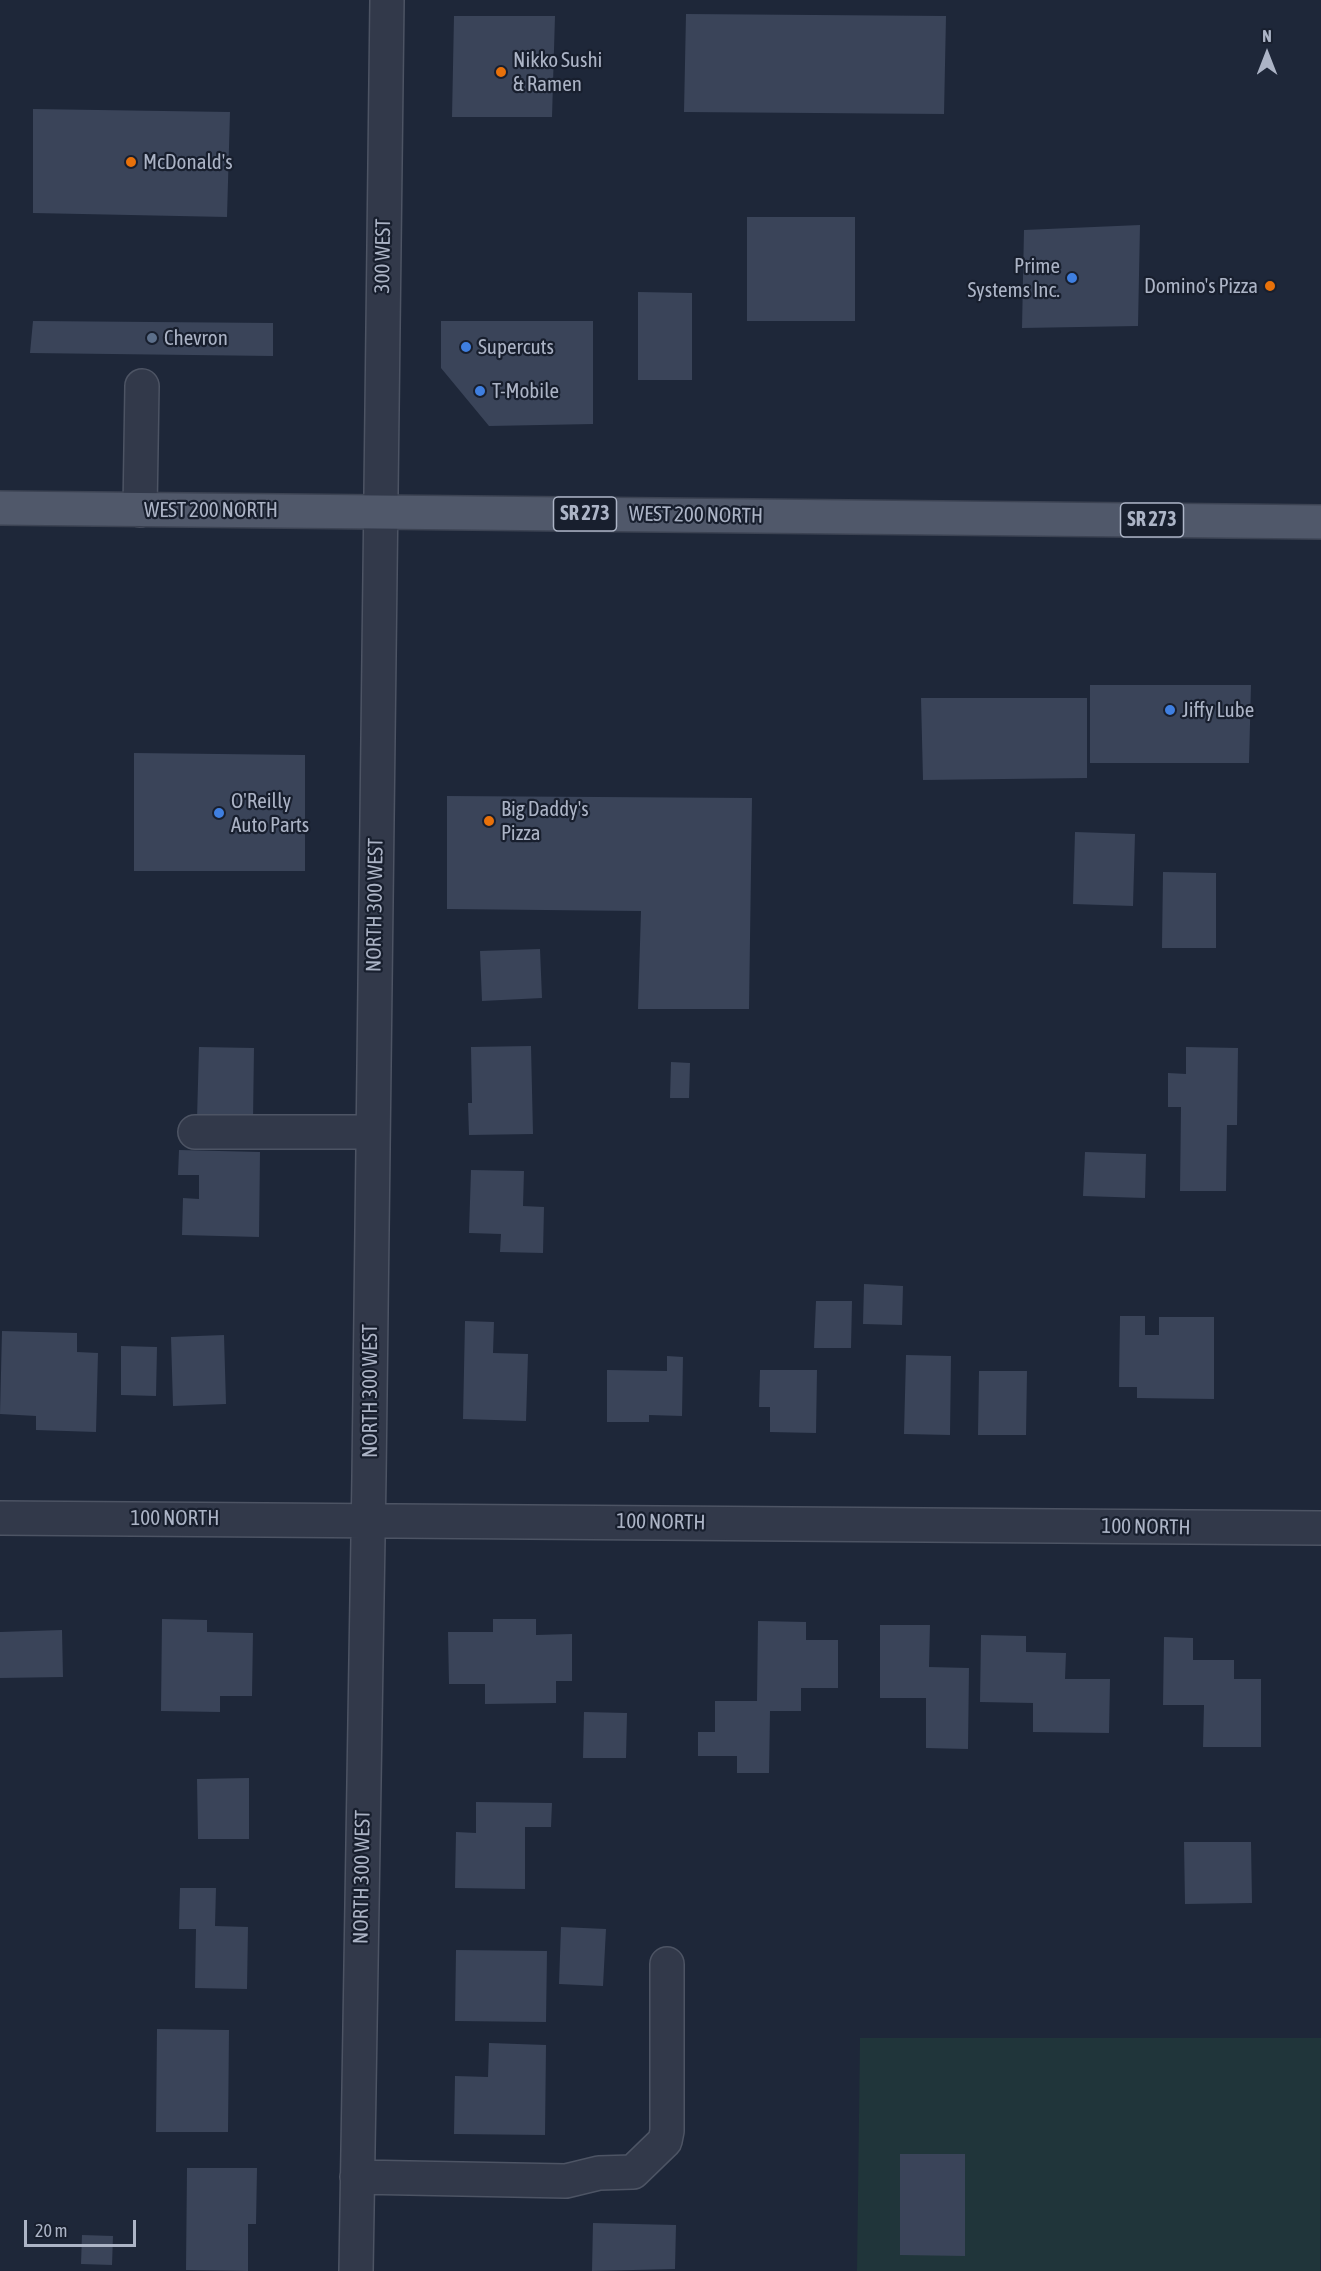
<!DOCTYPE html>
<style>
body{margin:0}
#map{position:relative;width:1321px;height:2271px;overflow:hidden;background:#1e2739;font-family:"Asap Condensed",sans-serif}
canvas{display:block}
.north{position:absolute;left:1237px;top:24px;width:60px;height:60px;-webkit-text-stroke:4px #181f2e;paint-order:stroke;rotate:0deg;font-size:16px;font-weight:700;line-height:24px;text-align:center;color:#acb4c6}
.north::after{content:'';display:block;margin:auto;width:21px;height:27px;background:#acb4c6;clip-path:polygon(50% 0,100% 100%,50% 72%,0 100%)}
.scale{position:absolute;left:24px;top:2220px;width:112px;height:27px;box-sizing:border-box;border:3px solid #acb4c6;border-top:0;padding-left:8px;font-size:18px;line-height:21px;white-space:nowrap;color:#acb4c6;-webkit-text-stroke:4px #181f2e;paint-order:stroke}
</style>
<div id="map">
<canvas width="1321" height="2271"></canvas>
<div class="north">N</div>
<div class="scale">20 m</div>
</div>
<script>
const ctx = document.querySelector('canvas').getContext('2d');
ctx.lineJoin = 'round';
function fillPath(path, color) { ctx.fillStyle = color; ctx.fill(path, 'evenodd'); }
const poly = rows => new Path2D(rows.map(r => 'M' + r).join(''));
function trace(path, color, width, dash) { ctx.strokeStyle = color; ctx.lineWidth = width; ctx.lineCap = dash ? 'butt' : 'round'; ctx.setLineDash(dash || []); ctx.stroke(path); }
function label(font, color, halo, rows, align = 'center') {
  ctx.font = font + ' "Asap Condensed",sans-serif'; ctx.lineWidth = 4.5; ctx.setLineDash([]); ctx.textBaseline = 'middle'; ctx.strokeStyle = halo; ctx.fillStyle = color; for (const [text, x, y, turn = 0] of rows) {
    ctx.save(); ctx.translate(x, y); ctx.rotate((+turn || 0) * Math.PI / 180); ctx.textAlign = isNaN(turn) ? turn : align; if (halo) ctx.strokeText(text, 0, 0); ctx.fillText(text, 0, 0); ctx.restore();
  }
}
fillPath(poly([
 [860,2038,1321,2038,1320,2271,857,2271]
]), '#20353a');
fillPath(poly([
 [686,14,946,16,944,114,684,112],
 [454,16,555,16,552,117,452,117],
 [33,109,230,112,227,217,33,213],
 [747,217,855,217,855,321,747,321],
 [1140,225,1138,326,1022,328,1024,230],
 [638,292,692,293,692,380,638,380],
 [33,321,273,323,273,356,30,353],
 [441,321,593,321,593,424,489,426,441,368],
 [1090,685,1251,685,1249,763,1090,763],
 [921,698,1087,698,1087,778,923,780],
 [134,753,305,755,305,871,134,871],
 [447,796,752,798,749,1009,638,1009,641,911,447,909],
 [1075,832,1135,834,1133,906,1073,904],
 [1163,872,1216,873,1216,948,1162,948],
 [540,949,542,998,482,1001,480,951],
 [531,1046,533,1134,469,1135,468,1103,472,1103,471,1047],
 [199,1047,254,1048,253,1120,197,1119],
 [1186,1047,1238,1048,1237,1125,1227,1125,1226,1191,1180,1191,1181,1107,1168,1107,1168,1073,1186,1074],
 [671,1062,690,1063,689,1098,670,1098],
 [179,1150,260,1152,259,1237,182,1235,183,1198,199,1199,199,1175,178,1175],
 [1085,1152,1146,1154,1145,1198,1083,1196],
 [471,1170,524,1171,523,1206,544,1207,543,1253,500,1252,501,1234,469,1233],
 [864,1284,903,1286,902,1325,863,1324],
 [816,1301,852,1301,851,1348,814,1348],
 [1120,1316,1145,1316,1145,1335,1159,1335,1159,1317,1214,1317,1214,1399,1137,1398,1137,1387,1119,1387],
 [465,1321,494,1322,493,1353,528,1354,526,1421,463,1419],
 [2,1331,77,1333,77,1352,98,1353,96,1432,36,1430,36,1416,0,1414],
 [224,1335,226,1404,173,1406,171,1337],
 [121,1346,157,1347,156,1396,121,1395],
 [906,1355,951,1356,950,1435,904,1434],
 [667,1356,683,1357,682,1416,649,1415,649,1422,607,1422,607,1370,667,1371],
 [760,1370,817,1370,816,1433,770,1432,770,1407,759,1407],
 [979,1371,1027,1371,1026,1435,978,1435],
 [162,1619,207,1620,207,1632,253,1633,252,1696,220,1696,220,1712,161,1711],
 [493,1619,536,1619,536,1635,572,1634,572,1681,556,1681,556,1703,485,1704,485,1684,449,1684,448,1632,493,1632],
 [758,1621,806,1622,806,1640,838,1640,838,1688,801,1688,801,1711,770,1711,769,1773,737,1773,737,1756,698,1756,698,1732,715,1732,715,1701,757,1701],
 [880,1625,930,1625,929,1667,969,1668,968,1749,926,1748,926,1698,880,1698],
 [62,1630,63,1677,0,1678,0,1632],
 [981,1635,1026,1636,1026,1652,1066,1653,1065,1679,1110,1679,1109,1733,1033,1732,1033,1703,980,1702],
 [1164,1637,1193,1638,1193,1660,1234,1660,1234,1679,1261,1679,1261,1747,1203,1747,1204,1705,1163,1705],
 [584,1712,627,1713,626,1758,583,1758],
 [249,1778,249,1839,198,1839,197,1779],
 [476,1802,552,1803,551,1827,525,1827,525,1889,455,1888,456,1832,476,1833],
 [1184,1842,1251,1842,1252,1903,1185,1904],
 [180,1888,216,1888,215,1926,248,1927,247,1989,195,1988,196,1929,179,1929],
 [561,1927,606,1929,603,1986,559,1984],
 [456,1950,547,1951,546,2022,455,2021],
 [157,2029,229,2030,228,2132,156,2132],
 [489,2043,546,2045,545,2135,454,2134,455,2076,488,2077],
 [900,2154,965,2154,965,2256,900,2255],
 [187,2168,257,2168,256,2224,248,2224,248,2271,186,2270],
 [593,2223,676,2225,675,2269,592,2271],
 [82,2235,113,2236,112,2265,81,2264]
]), '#3a4459');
const minor = poly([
 [140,510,142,386],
 [195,1132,372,1132],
 [0,1518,1321,1528],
 [357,2177,566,2181,599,2173,633,2172,665,2141,667,2131,667,1964],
 [356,2271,369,1476,387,0]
]);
const major = poly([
 [0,508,1321,522]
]);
trace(minor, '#4d5464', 36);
trace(major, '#3c4353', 36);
trace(minor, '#32394a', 33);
trace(major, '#50586a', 33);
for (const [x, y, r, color] of [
 [501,72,6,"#e8710a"],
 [131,162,6,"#e8710a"],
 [1072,278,6,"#3f7fe0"],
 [1270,286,6,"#e8710a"],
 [152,338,6,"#5c6f8a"],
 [466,347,6,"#3f7fe0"],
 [480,391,6,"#3f7fe0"],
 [1170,710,6,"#3f7fe0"],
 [219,813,6,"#3f7fe0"],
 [489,821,6,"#e8710a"]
]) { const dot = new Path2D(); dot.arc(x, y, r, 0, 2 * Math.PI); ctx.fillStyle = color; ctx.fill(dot); trace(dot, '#181f2e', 2); }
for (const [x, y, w] of [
 [585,514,63],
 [1152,520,63]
]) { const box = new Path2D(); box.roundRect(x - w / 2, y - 17, w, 34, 4.5); ctx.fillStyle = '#181f2e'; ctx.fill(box); trace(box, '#acb4c6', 1.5); }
label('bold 20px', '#acb4c6', null, [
 ["SR 273",585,514],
 ["SR 273",1152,520]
]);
label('21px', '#acb4c6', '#181f2e', [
 ["Nikko Sushi",513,60],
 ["& Ramen",513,84],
 ["McDonald's",143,162],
 ["Prime",1060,266,"right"],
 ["Systems Inc.",1060,290,"right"],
 ["Domino's Pizza",1258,286,"right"],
 ["Chevron",164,338],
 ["Supercuts",478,347],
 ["T-Mobile",492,391],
 ["Jiffy Lube",1182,710],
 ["O'Reilly",231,801],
 ["Auto Parts",231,825],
 ["Big Daddy's",501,809],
 ["Pizza",501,833]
], 'left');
label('21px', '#acb4c6', '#181f2e', [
 ["300 WEST",383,256,-89],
 ["WEST 200 NORTH",211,510],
 ["WEST 200 NORTH",696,515,1],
 ["NORTH 300 WEST",375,905,-89],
 ["NORTH 300 WEST",370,1391,-90],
 ["100 NORTH",175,1518],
 ["100 NORTH",661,1522,1],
 ["100 NORTH",1146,1527,1],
 ["NORTH 300 WEST",362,1877,-89]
]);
</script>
